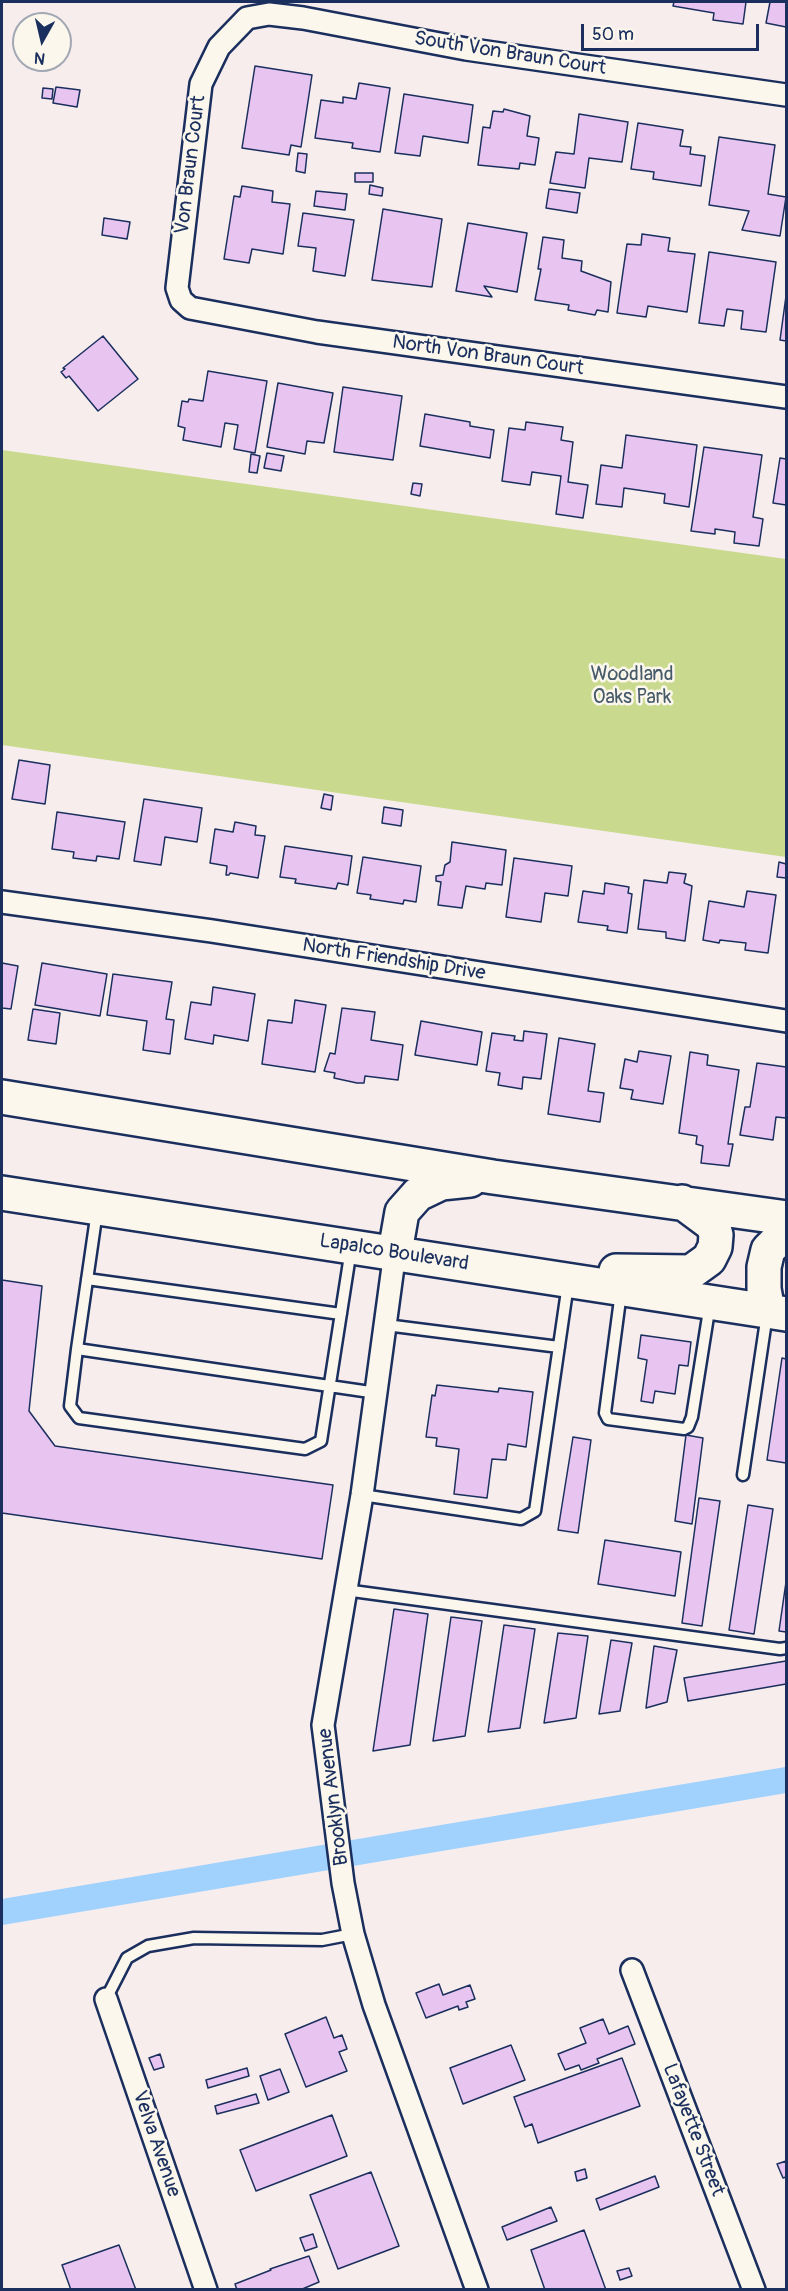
<!DOCTYPE html>
<style>
body{margin:0}
#map{position:relative;width:788px;height:2291px;overflow:hidden;background:#f7eded;font-family:Pangolin,sans-serif}
canvas{display:block}
.frame{position:absolute;inset:0;border:3px solid #1b2f5e;pointer-events:none}
.north{position:absolute;left:12px;top:12px;width:60px;height:60px;box-sizing:border-box;background:#fbf7ec;border:2px solid #a1a7b3;border-radius:50%;rotate:188deg;font-size:16px;font-weight:700;line-height:24px;text-align:center;color:#1b2f5e}
.north::after{content:'';display:block;margin:auto;width:21px;height:27px;background:#1b2f5e;clip-path:polygon(50% 0,100% 100%,50% 72%,0 100%)}
.scale{position:absolute;left:581px;top:24px;width:178px;height:27px;box-sizing:border-box;border:3px solid #1b2f5e;border-top:0;padding-left:8px;font-size:18px;line-height:21px;white-space:nowrap;color:#1b2f5e;-webkit-text-stroke:4px #fbf7ec;paint-order:stroke}
</style>
<div id="map">
<canvas width="788" height="2291"></canvas>
<div class="frame"></div>
<div class="north">N</div>
<div class="scale">50 m</div>
</div>
<script>
const ctx = document.querySelector('canvas').getContext('2d');
ctx.lineJoin = 'round';
function fillPath(path, color) { ctx.fillStyle = color; ctx.fill(path, 'evenodd'); }
const poly = rows => new Path2D(rows.map(r => 'M' + r).join(''));
function trace(path, color, width, dash) { ctx.strokeStyle = color; ctx.lineWidth = width; ctx.lineCap = dash ? 'butt' : 'round'; ctx.setLineDash(dash || []); ctx.stroke(path); }
function label(font, color, halo, rows, align = 'center') {
  ctx.font = font + ' Pangolin,sans-serif'; ctx.lineWidth = 5; ctx.setLineDash([]); ctx.textBaseline = 'middle'; ctx.strokeStyle = halo; ctx.fillStyle = color; for (const [text, x, y, turn = 0] of rows) {
    ctx.save(); ctx.translate(x, y); ctx.rotate((+turn || 0) * Math.PI / 180); ctx.textAlign = isNaN(turn) ? turn : align; if (halo) ctx.strokeText(text, 0, 0); ctx.fillText(text, 0, 0); ctx.restore();
  }
}
fillPath(poly([
 [2,450,786,559,786,857,2,745]
]), '#c9da8e');
trace(poly([
 [2,1912,786,1780]
]), '#a1d2fe', 26);
const building = poly([
 [674,2,746,2,743,24,713,20,714,13,673,6,674,2],
 [770,2,786,2,786,27,766,23,770,2],
 [255,66,312,75,301,147,291,145,289,155,242,148,255,66],
 [359,83,390,88,380,152,352,148,353,143,315,138,321,100,343,103,343,97,356,99,359,83],
 [56,87,80,90,77,107,53,103,56,87],
 [43,88,53,89,52,99,42,98,43,88],
 [404,94,473,105,468,143,423,136,420,156,395,153,404,94],
 [504,109,530,116,527,136,539,138,535,165,520,163,519,169,478,165,483,127,490,128,493,111,503,112,504,109],
 [579,114,628,122,622,162,589,158,585,188,550,183,556,152,574,154,579,114],
 [638,123,683,130,680,146,691,147,690,154,705,156,701,186,653,179,654,172,631,169,638,123],
 [719,137,775,145,768,194,786,197,780,236,742,230,749,211,709,205,719,137],
 [298,153,307,154,305,173,296,171,298,153],
 [355,173,373,173,373,182,355,182,355,173],
 [370,185,383,188,382,196,369,194,370,185],
 [242,186,273,191,272,202,290,204,283,254,252,249,249,263,224,259,234,196,240,197,242,186],
 [549,189,580,193,577,213,546,208,549,189],
 [316,191,347,194,345,210,314,206,316,191],
 [383,209,442,219,432,287,372,280,383,209],
 [303,213,354,220,345,276,313,271,316,248,298,246,303,213],
 [104,218,130,222,127,239,102,235,104,218],
 [468,223,527,233,517,292,484,286,492,297,456,291,468,223],
 [642,234,670,238,668,251,695,254,687,312,648,306,646,317,617,313,627,244,641,245,642,234],
 [543,237,564,240,562,258,582,261,581,271,611,282,608,312,597,310,595,315,568,310,569,305,535,300,541,269,538,269,543,237],
 [709,252,776,262,766,332,741,329,743,311,727,309,724,326,699,323,709,252],
 [786,296,786,341,780,340,786,296],
 [103,336,138,379,98,411,69,376,66,378,61,372,65,369,63,368,103,336],
 [208,371,267,381,255,453,234,449,238,425,225,423,221,447,183,440,185,428,178,426,182,401,188,402,189,399,203,401,208,371],
 [278,383,333,393,324,443,307,441,305,454,267,447,278,383],
 [343,387,402,396,393,460,334,452,343,387],
 [425,414,470,422,470,426,494,430,490,458,420,446,425,414],
 [526,422,563,427,561,440,573,442,568,482,588,485,583,518,556,514,561,476,532,472,530,485,502,481,509,428,525,430,526,422],
 [626,435,697,445,689,507,664,503,665,494,624,488,622,507,596,504,601,465,622,468,626,435],
 [704,447,762,455,753,517,763,519,759,546,734,543,735,532,715,529,715,534,691,531,704,447],
 [267,453,284,456,281,471,264,468,267,453],
 [251,454,260,456,257,473,249,472,251,454],
 [780,458,786,459,786,505,773,503,780,458],
 [413,483,422,484,420,496,411,494,413,483],
 [19,760,50,765,45,804,12,799,19,760],
 [324,794,333,796,331,810,321,808,324,794],
 [144,799,202,808,197,842,165,837,161,865,134,861,144,799],
 [384,807,403,810,401,826,382,823,384,807],
 [57,812,125,822,119,859,97,856,96,861,73,858,74,852,52,849,57,812],
 [235,822,256,826,255,835,265,836,258,878,230,873,229,875,226,875,227,866,210,863,215,829,233,832,235,822],
 [452,842,506,850,502,885,486,883,485,889,466,886,462,908,438,905,441,882,436,881,436,876,443,875,445,865,450,862,452,842],
 [285,846,352,856,348,885,338,883,336,889,295,883,296,879,280,877,285,846],
 [363,857,421,866,416,902,404,900,403,904,370,899,371,895,357,893,363,857],
 [514,858,572,866,568,896,545,893,541,922,506,917,514,858],
 [779,862,786,864,786,878,777,877,779,862],
 [669,872,686,874,684,883,692,886,685,941,666,938,666,932,638,929,644,880,667,883,669,872],
 [605,883,629,887,628,893,632,894,627,933,607,930,608,926,578,922,583,891,604,894,605,883],
 [747,891,776,895,768,953,745,950,746,943,720,940,719,943,703,940,709,901,744,907,747,891],
 [2,963,18,966,11,1009,2,1008,2,963],
 [42,963,107,974,100,1016,35,1005,42,963],
 [113,974,172,982,166,1019,174,1020,170,1054,143,1050,147,1021,107,1015,113,974],
 [213,987,255,994,248,1041,214,1035,213,1044,185,1039,191,1002,211,1005,213,987],
 [295,1000,326,1005,315,1072,262,1064,268,1020,292,1023,295,1000],
 [342,1008,375,1012,371,1040,403,1045,398,1080,365,1076,364,1083,357,1083,334,1078,335,1073,324,1071,330,1053,335,1054,342,1008],
 [33,1009,60,1013,56,1044,28,1040,33,1009],
 [421,1021,482,1032,477,1065,415,1055,421,1021],
 [524,1031,547,1034,541,1079,523,1077,522,1089,498,1085,500,1073,486,1071,492,1033,515,1036,514,1040,523,1041,524,1031],
 [559,1038,595,1044,588,1091,604,1093,600,1122,548,1114,559,1038],
 [639,1051,671,1056,663,1104,631,1099,633,1090,620,1088,625,1059,637,1062,639,1051],
 [690,1052,708,1055,707,1065,739,1070,728,1144,733,1144,729,1166,701,1163,703,1146,696,1144,697,1136,679,1133,690,1052],
 [757,1063,786,1067,786,1118,776,1117,773,1140,740,1135,745,1107,750,1107,757,1063],
 [2,1280,42,1286,29,1411,55,1446,333,1485,322,1559,2,1513,2,1280],
 [641,1335,691,1342,688,1366,679,1365,675,1394,655,1391,653,1403,641,1401,647,1360,638,1358,641,1335],
 [782,1358,786,1359,786,1463,767,1460,782,1358],
 [437,1385,498,1392,499,1388,533,1392,526,1447,508,1444,506,1460,492,1459,487,1498,454,1494,459,1449,436,1446,437,1438,426,1437,432,1395,435,1396,437,1385],
 [686,1435,703,1438,692,1524,675,1521,686,1435],
 [573,1437,591,1440,578,1533,558,1530,573,1437],
 [699,1498,720,1501,702,1626,682,1623,699,1498],
 [748,1505,773,1509,754,1634,729,1630,748,1505],
 [605,1540,681,1552,675,1596,598,1584,605,1540],
 [786,1582,786,1632,779,1631,786,1582],
 [394,1609,428,1614,410,1745,373,1751,394,1609],
 [451,1617,482,1621,465,1736,433,1741,451,1617],
 [504,1625,535,1629,520,1728,488,1732,504,1625],
 [558,1633,588,1636,576,1718,544,1723,558,1633],
 [611,1640,632,1643,620,1711,599,1714,611,1640],
 [654,1646,677,1650,667,1702,646,1708,654,1646],
 [786,1661,786,1684,688,1701,684,1678,786,1661],
 [439,1984,443,1995,470,1985,475,1999,466,2002,468,2007,459,2010,458,2006,426,2018,416,1993,439,1984],
 [326,2017,334,2038,342,2035,347,2049,339,2052,347,2071,306,2087,285,2034,326,2017],
 [603,2019,609,2034,628,2026,635,2044,597,2059,599,2063,581,2070,579,2065,565,2070,558,2054,586,2043,580,2028,603,2019],
 [511,2045,525,2080,463,2104,450,2068,511,2045],
 [160,2054,164,2067,154,2070,149,2058,160,2054],
 [622,2058,640,2106,538,2143,532,2124,525,2127,514,2097,622,2058],
 [247,2068,249,2076,208,2088,206,2080,247,2068],
 [280,2069,289,2092,268,2100,260,2076,280,2069],
 [256,2094,259,2103,217,2114,215,2106,256,2094],
 [332,2115,347,2156,256,2191,240,2150,332,2115],
 [786,2161,786,2177,783,2178,777,2164,786,2161],
 [585,2169,587,2178,577,2181,575,2172,585,2169],
 [371,2172,399,2246,338,2269,310,2195,371,2172],
 [655,2176,659,2187,600,2210,596,2199,655,2176],
 [551,2207,557,2221,507,2240,502,2227,551,2207],
 [584,2230,606,2290,545,2290,531,2250,584,2230],
 [313,2234,317,2247,305,2251,300,2238,313,2234],
 [119,2245,136,2290,71,2290,62,2265,119,2245],
 [309,2256,319,2282,300,2290,237,2290,235,2284,271,2270,270,2269,309,2256],
 [629,2268,632,2276,620,2280,617,2271,629,2268]
]);
fillPath(building, '#e8c5f0');
trace(building, '#1b2f5e', 1.5);
const lane = poly([
 [97,1211,77,1349,377,1393],
 [87,1279,341,1314],
 [621,1292,605,1413,608,1419,684,1429,688,1427,692,1417,710,1304],
 [386,1325,559,1347],
 [77,1349,70,1406,79,1418,305,1449,321,1441,351,1249],
 [743,1475,767,1314],
 [362,1495,521,1519,535,1511,568,1284],
 [345,1590,780,1649,786,1648],
 [106,1999,127,1958,148,1946,194,1938,322,1940,353,1934]
]);
const street = poly([
 [786,95,466,49,303,18,269,14,247,18,219,47,201,84,177,288,181,300,190,308,317,332,786,397],
 [2,902,212,931,786,1021],
 [395,1252,362,1495,323,1725,343,1883,353,1934,374,2005,477,2290],
 [632,1970,754,2290],
 [106,1999,206,2290]
]);
const primary = poly([
 [2,1097,493,1177,786,1218],
 [2,1193,786,1314],
 [395,1252,402,1212,418,1194,441,1183,470,1180],
 [616,1271,691,1272,709,1259,715,1247,716,1235,713,1225,682,1202],
 [768,1311,764,1289,764,1267,768,1250,786,1232]
]);
trace(lane, '#1b2f5e', 15);
trace(street, '#1b2f5e', 26);
trace(primary, '#1b2f5e', 38);
trace(lane, '#fbf7ec', 10);
trace(street, '#fbf7ec', 21);
trace(primary, '#fbf7ec', 33);
label('20px', '#1b2f5e', '#fbf7ec', [
 ["South Von Braun Court",510,54,9],
 ["Von Braun Court",191,165,-83],
 ["North Von Braun Court",488,356,8],
 ["North Friendship Drive",394,960,9],
 ["Lapalco Boulevard",394,1253,9],
 ["Brooklyn Avenue",334,1797,-97],
 ["Lafayette Street",693,2130,69],
 ["Velva Avenue",156,2144,71]
]);
label('20px', '#465a6a', '#fbf7ec', [
 ["Woodland",632,675],
 ["Oaks Park",632,698]
]);
</script>
